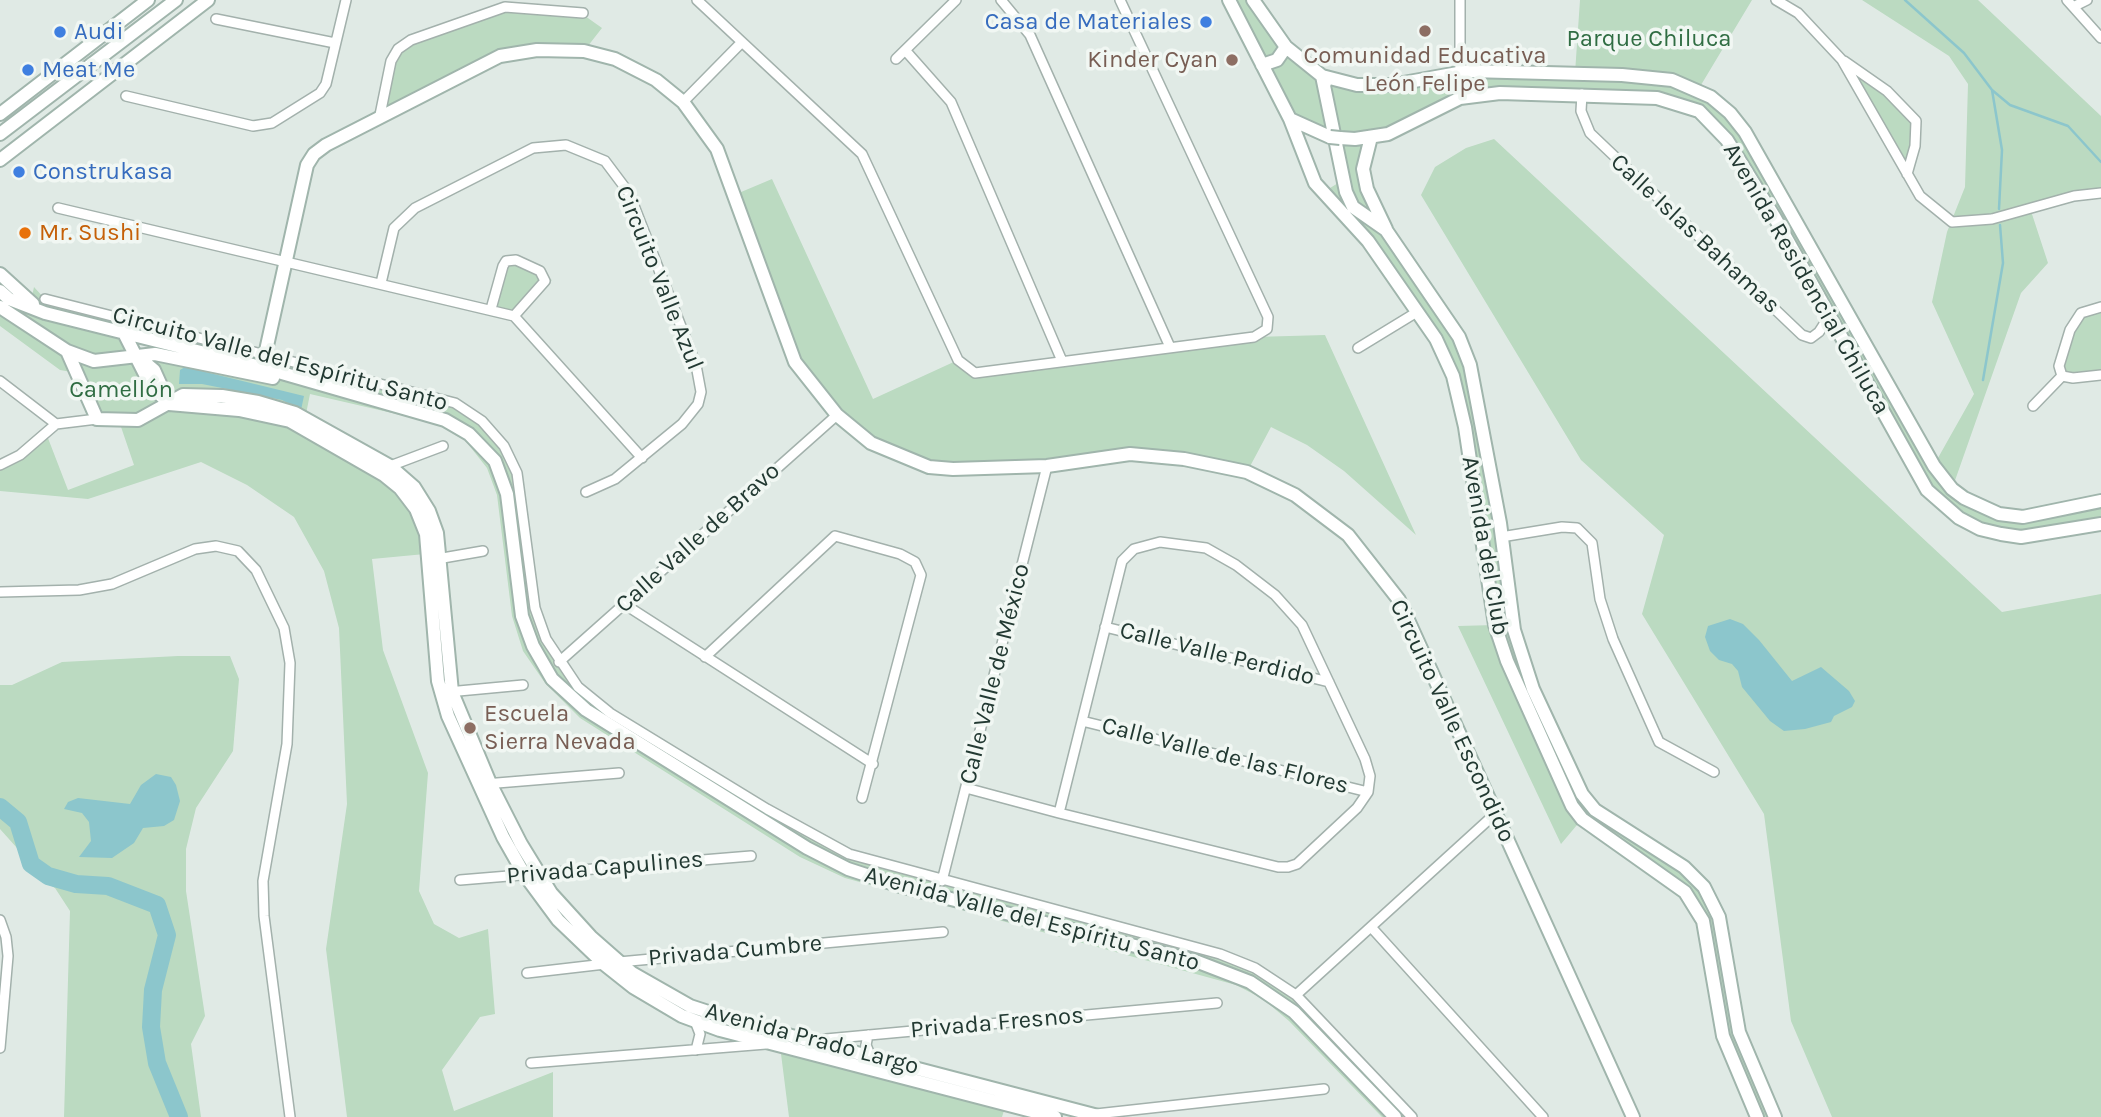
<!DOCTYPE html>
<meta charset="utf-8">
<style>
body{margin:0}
canvas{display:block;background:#e0eae5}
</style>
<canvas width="2101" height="1117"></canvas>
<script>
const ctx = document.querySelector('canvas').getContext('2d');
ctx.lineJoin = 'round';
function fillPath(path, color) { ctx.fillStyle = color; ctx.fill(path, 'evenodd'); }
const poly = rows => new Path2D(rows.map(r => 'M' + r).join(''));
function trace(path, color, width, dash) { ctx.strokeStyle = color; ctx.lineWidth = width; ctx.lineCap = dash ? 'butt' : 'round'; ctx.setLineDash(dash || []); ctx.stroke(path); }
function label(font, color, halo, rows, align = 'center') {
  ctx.font = font + ' Karla,sans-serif'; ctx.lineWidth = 7; ctx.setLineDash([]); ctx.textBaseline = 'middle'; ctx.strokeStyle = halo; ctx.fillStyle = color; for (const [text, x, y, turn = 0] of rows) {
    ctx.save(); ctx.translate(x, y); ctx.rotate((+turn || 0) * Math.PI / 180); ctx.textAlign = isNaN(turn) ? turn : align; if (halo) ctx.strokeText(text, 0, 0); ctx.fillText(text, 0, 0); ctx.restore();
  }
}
fillPath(poly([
 [1229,0,1253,0,1285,52,1330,80,1357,85,1460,71,1575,73,1580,0,1752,0,1698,90,1730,113,1934,465,1974,394,1932,302,1947,232,1965,187,1968,84,1949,56,1862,0,1978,0,2101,116,2101,193,2030,208,2048,263,2021,293,1952,489,1999,514,2101,501,2101,524,2001,534,1941,504,1727,140,1682,103,1468,96,1370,140,1367,189,1459,337,1514,630,1582,794,1684,867,1719,917,1739,1032,1775,1117,1757,1117,1723,1036,1703,921,1685,892,1582,819,1561,844,1458,626,1495,625,1453,376,1417,312,1322,193,1343,180,1336,140,1291,118],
 [491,10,578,11,602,28,584,51,500,56,380,115,398,49],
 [1842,60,1887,91,1916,121,1907,174],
 [1494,139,2002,612,2101,594,2101,1117,1832,1117,1791,1021,1764,814,1642,614,1664,535,1581,460,1421,195,1435,167,1466,148],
 [772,179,873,399,958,360,976,373,1254,337,1325,335,1416,535,1344,471,1307,445,1271,427,1247,472,1130,454,953,469,871,443,795,362,734,195],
 [503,257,552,280,514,315,492,308],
 [0,274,31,301,34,287,45,299,455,403,504,446,517,473,535,608,559,662,610,713,849,854,1220,954,1296,995,1412,1117,1382,1117,1289,1021,1263,999,1236,985,845,878,800,857,580,718,545,683,523,651,512,616,497,495,487,468,464,439,444,425,310,394,305,419,295,413,183,395,275,417,384,475,416,509,425,554,372,559,383,650,428,773,419,891,434,924,459,938,488,929,495,1014,480,1017,442,1070,454,1111,553,1072,553,1117,347,1117,326,949,347,804,339,628,324,571,294,517,247,485,201,462,88,499,0,491,0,465,46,433,68,490,134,465,119,421,105,419,77,356,77,373,60,370,0,326],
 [124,332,309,383,173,357,135,355],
 [2101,307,2101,375,2062,376,2059,366,2081,313],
 [178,656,230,656,239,679,233,751,196,808,186,849,186,891,205,1016,191,1044,201,1117,64,1117,70,911,55,888,33,875,17,848,0,829,0,685,12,685,62,662],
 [780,1046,1007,1101,1002,1117,789,1117]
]), '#bbdac1');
fillPath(poly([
 [185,367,304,396,301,410,282,400,202,384,179,384,180,370],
 [1730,619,1743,624,1759,640,1792,681,1821,667,1849,691,1855,701,1852,707,1834,716,1831,722,1805,729,1784,731,1770,721,1742,687,1738,671,1732,664,1719,660,1710,651,1705,637,1708,626],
 [156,774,171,777,176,785,180,801,174,820,164,826,143,828,134,843,112,858,79,857,91,841,89,822,82,813,64,809,68,802,78,798,130,804,141,785]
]), '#8cc6cc');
trace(poly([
 [1905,0,1964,53,1992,90,2002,150,1999,209],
 [1992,90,2010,105,2068,126,2101,162],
 [1983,380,2003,263,2000,225]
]), '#8cc6cc', 2.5);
trace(poly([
 [0,807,18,822,31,864,48,876,76,884,108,886,157,905,167,935,153,990,151,1027,157,1063,179,1117]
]), '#8cc6cc', 18);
const street = poly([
 [697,0,862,154,958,360,975,373,1254,337,1267,329,1268,317,1120,0],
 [1001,0,1030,35,1170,347],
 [1776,0,1798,13,1842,60,1920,196,1952,222,1992,219,2074,196,2101,193],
 [2067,0,2101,38],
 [2075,6,2087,0],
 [216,19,335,43],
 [905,50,951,102,1062,361],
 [896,59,956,0],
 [1844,61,1887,91,1916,121,1915,146,1907,174],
 [1582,94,1581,111,1590,133,1802,335,1811,338,1819,332,1830,315],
 [126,96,253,126,272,123,320,93,326,84,346,0],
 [1460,98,1460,0],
 [683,102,742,42],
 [380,115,391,61,398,49,411,40,505,7,583,13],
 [58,208,514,316,642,458],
 [381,283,394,228,415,208,533,148,566,145,605,161,629,193,696,365,701,392,698,404,682,424,615,479,586,492],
 [45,299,455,403,482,421,504,446,517,473,535,608,546,639,578,687,610,713,767,809,849,854,1220,954,1255,968,1296,995,1412,1117],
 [491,309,503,266,506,261,516,260,540,271,545,281,514,316],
 [1358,348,1417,312],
 [2062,376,2059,366,2070,330,2081,313,2101,307],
 [2062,376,2073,378,2101,375],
 [0,381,56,424],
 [2033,406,2062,376],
 [56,424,97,419],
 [0,465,20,455,56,424],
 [390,466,443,446],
 [1501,537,1562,527,1577,528,1592,543,1600,599,1613,639,1659,742,1714,772],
 [437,559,483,551],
 [0,592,79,590,112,584,195,549,216,546,238,551,256,570,284,628,290,663,287,744,263,881,264,916,290,1117],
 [624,604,873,764],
 [1105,627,1329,682],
 [705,657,835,536,900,554,915,562,921,575,862,798],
 [559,662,837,415],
 [448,692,523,685],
 [1082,721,1368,792],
 [485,784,619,773],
 [966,788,1059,813,1278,867,1288,867,1297,864,1357,808,1368,792,1370,776,1365,759,1302,625,1275,595,1236,565,1206,548,1160,542,1134,549,1122,561,1059,813],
 [460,880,751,856],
 [942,881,1047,466],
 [0,920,6,937,8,956,0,1048],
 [1371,927,1543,1117],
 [619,962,943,932],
 [527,973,605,964],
 [1296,995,1496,813],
 [695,1021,700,1034,696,1050],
 [868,1035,866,1045,870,1055],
 [815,1040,1217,1003],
 [531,1063,766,1044],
 [1096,1114,1324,1089]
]);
const secondary = poly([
 [1229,0,1290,119,1315,183,1368,241,1436,339,1453,376,1465,427,1495,625,1507,661,1572,806,1582,819,1685,892,1703,921,1723,1036,1757,1117],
 [1253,0,1286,47,1322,76,1325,83],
 [1262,65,1277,60,1286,47],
 [1322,76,1346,192,1353,207,1386,230,1459,337,1470,365,1500,523,1514,630,1533,689,1582,794,1595,810,1684,867,1704,887,1719,917,1739,1032,1775,1117],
 [1322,76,1357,85,1392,85,1469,71,1622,75,1672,80,1711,97,1730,113,1745,132,1934,466,1952,489,1964,498,1999,514,2023,517,2101,501],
 [0,114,148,0],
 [1290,119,1330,137],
 [0,134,176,0],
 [1371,137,1363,169,1367,189,1386,229],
 [1340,138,1355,139,1388,134,1460,98,1500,93,1657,98,1699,111,1727,140,1775,218,1927,490,1959,518,1980,529,2001,534,2021,537,2101,524],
 [0,160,208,0],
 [0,274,33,304],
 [0,291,9,299,45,313,261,367,445,420,469,434,495,461,507,494,522,616,533,646,552,679,586,710,807,848,848,869,900,886,1198,962,1250,982,1294,1012,1395,1117],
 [0,307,67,351,94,361,155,354,273,378],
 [123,331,150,384,169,404,239,410,290,421,384,475,400,488,416,509,426,534,438,681,448,716,503,837,524,874,558,920,604,964,633,987,682,1016,720,1030,1055,1117],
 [67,351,97,419,138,420,183,395,222,396,258,402,295,413,390,466,414,487,429,511,437,533,452,692,490,783,521,844,551,893,591,937,632,973,690,1006,742,1023,1102,1117],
 [136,355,154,370,168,401],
 [263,364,307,165,314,154,326,145,500,56,537,50,584,51,615,59,656,80,683,102,717,149,795,362,837,415,871,443,929,467,953,469,1047,466,1130,454,1184,459,1247,472,1295,495,1348,535,1399,600,1633,1117]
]);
trace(street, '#a3b1ac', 12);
trace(secondary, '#a0b5ac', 16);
trace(street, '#fff', 9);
trace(secondary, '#fff', 12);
const secondaryBridge = poly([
 [1330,137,1340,138]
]);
trace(secondaryBridge, '#a0b5ac', 16, []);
trace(secondaryBridge, '#fff', 12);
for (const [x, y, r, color] of [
 [1206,22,7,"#3f7fe0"],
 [1425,31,7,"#8d6e63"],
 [60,32,7,"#3f7fe0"],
 [1232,60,7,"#8d6e63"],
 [28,70,7,"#3f7fe0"],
 [19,172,7,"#3f7fe0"],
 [25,233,7,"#e8710a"],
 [470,728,7,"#8d6e63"]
]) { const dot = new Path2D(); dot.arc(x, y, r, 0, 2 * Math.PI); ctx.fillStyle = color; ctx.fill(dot); trace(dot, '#f1f7f3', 2.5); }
label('24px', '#366cbe', '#f1f7f3', [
 ["Casa de Materiales",1192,22,"right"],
 ["Audi",74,32],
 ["Meat Me",42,70],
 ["Construkasa",33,172]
], 'left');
label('24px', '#306d43', '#f1f7f3', [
 ["Parque Chiluca",1649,39],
 ["Camellón",121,390]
]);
label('24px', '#785e54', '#f1f7f3', [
 ["Comunidad Educativa",1425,56],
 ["León Felipe",1425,84],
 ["Kinder Cyan",1218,60,"right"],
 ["Escuela",484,714,"left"],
 ["Sierra Nevada",484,742,"left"]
]);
label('24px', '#c56008', '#f1f7f3', [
 ["Mr. Sushi",39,233]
], 'left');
label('24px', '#223932', '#f1f7f3', [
 ["Calle Islas Bahamas",1695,234,43],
 ["Circuito Valle Azul",659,278,68],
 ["Avenida Residencial Chiluca",1806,279,60],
 ["Circuito Valle del Espíritu Santo",280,359,15],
 ["Calle Valle de Bravo",698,538,-42],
 ["Avenida del Club",1485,546,80],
 ["Calle Valle Perdido",1217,654,14],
 ["Calle Valle de México",995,674,-76],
 ["Circuito Valle Escondido",1452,721,65],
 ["Calle Valle de las Flores",1225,756,14],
 ["Privada Capulines",605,868,-5],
 ["Avenida Valle del Espíritu Santo",1032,919,15],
 ["Privada Cumbre",735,951,-5],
 ["Privada Fresnos",997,1023,-5],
 ["Avenida Prado Largo",812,1039,15]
]);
</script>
